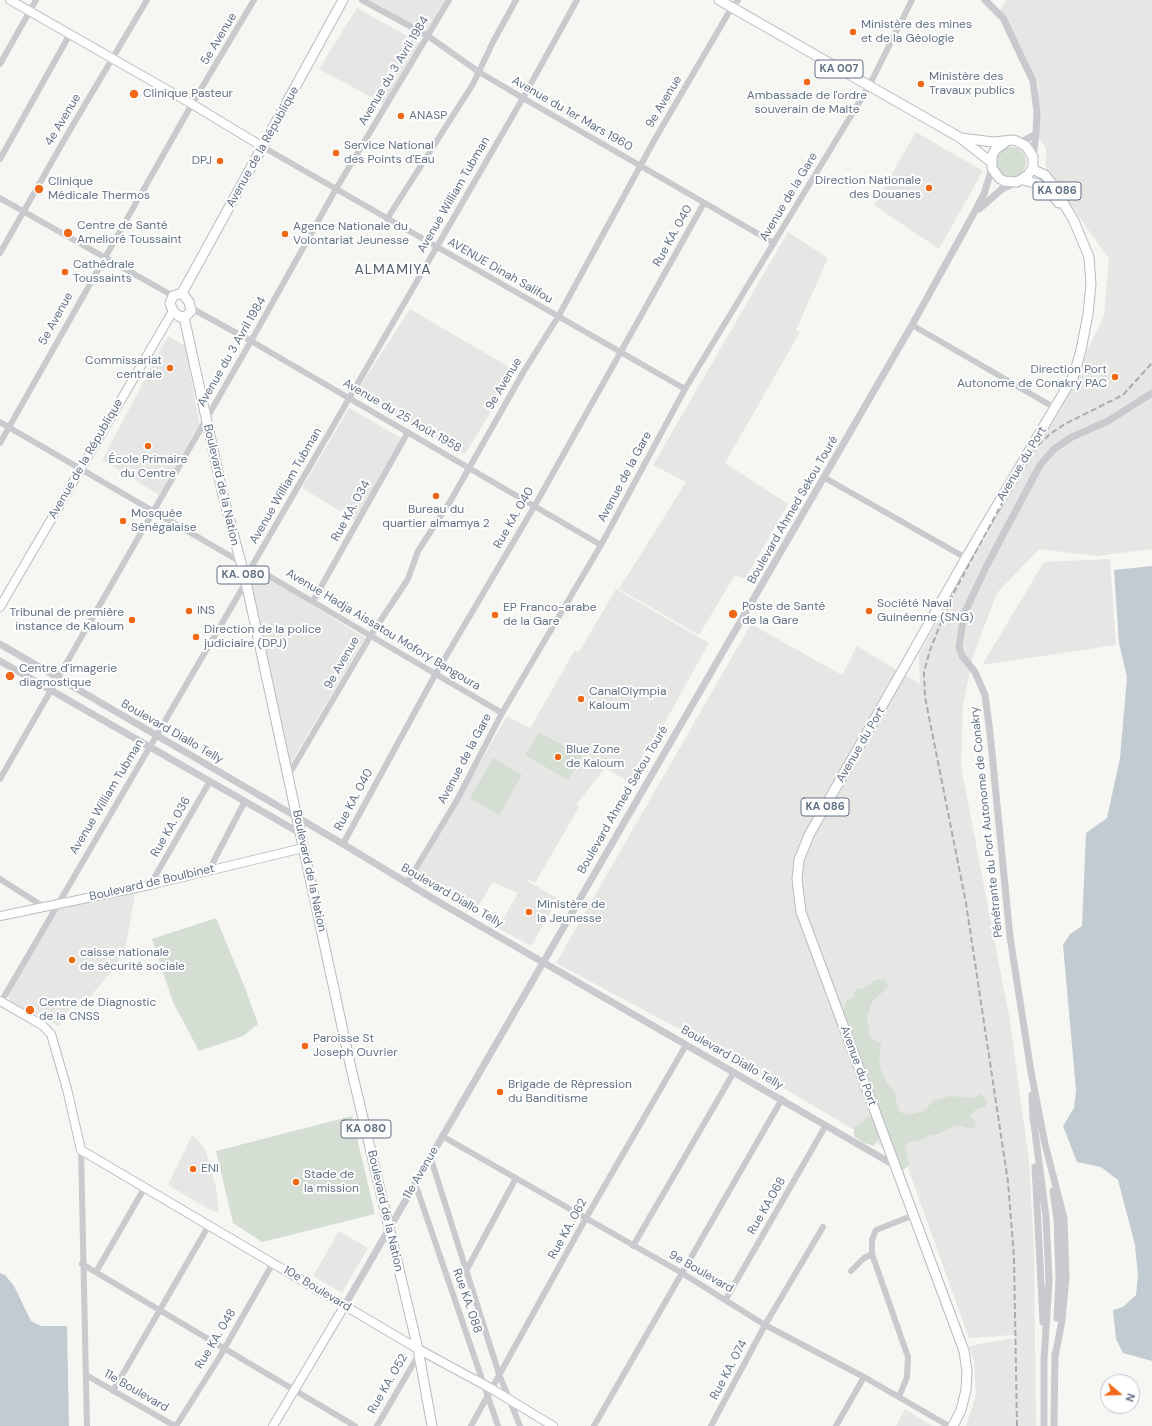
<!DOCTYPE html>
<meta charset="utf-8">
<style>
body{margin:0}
#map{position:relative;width:1152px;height:1426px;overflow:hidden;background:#f6f6f2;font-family:"DM Sans",sans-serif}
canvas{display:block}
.north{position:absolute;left:1100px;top:1374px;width:40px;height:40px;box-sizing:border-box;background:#fff;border:1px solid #c0c6cf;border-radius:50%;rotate:109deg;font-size:11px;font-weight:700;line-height:16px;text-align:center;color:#627186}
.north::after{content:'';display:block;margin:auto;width:14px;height:18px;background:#f26816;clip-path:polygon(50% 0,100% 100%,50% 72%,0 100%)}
</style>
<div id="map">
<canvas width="1152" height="1426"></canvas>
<div class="north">N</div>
</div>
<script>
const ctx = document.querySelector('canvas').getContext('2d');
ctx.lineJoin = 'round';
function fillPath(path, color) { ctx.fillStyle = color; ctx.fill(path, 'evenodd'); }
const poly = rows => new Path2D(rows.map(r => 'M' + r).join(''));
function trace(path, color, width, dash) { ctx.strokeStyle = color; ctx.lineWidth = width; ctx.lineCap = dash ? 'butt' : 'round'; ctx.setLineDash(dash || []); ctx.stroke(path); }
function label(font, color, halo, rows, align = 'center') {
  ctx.font = font + ' "DM Sans",sans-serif'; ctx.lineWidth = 4; ctx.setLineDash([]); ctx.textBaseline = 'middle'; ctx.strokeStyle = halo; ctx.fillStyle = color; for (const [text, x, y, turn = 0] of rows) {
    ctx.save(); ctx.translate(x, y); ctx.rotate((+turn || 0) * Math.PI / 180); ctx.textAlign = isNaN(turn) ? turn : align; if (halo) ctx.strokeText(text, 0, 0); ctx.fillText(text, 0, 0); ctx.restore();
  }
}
fillPath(poly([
 [367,0,446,0,426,35],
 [1006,0,1152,0,1152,549,1096,556,1039,549,997,593,973,656,963,706,961,766,1010,1021,1029,1161,1034,1251,1036,1426,966,1426,976,1395,974,1362,969,1346,1013,1338,1014,1350,1014,1335,969,1338,905,1160,726,1054,556,963,751,624,842,675,857,646,920,684,919,654,1057,413,1104,316,1109,259,1046,170,1046,148,1033,129,1039,85,1000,10],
 [357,8,420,43,384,104,319,69],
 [916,132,983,171,939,249,874,205],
 [788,232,828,258,796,330,800,332,725,463,788,504,745,579,735,575,699,635,619,589,686,482,653,465],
 [410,309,516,371,465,454,357,391],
 [168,336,185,346,200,425,194,433,159,495,102,460],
 [349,408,401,438,380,480,355,520,302,488],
 [1110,559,1116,645,982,665,1044,562],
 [253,568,365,638,289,766,249,576],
 [616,589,709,643,631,783,605,768,576,805,579,807,535,883,527,879,526,880,558,899,531,946,498,928,518,893,493,882,475,911,415,876,507,716,530,728,575,650,579,652],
 [136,889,125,950,112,971,88,999,69,1009,59,1026,10,1002,8,995,56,908],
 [192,1135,199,1141,206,1152,216,1187,219,1212,212,1211,168,1185],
 [339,1231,368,1248,342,1293,313,1276],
 [905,1409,932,1426,896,1426]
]), '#e6e7e5');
fillPath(poly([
 '996 162a15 15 0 1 1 30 0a15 15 0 1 1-30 0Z',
 [539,732,582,756,568,780,525,755],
 [493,758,522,775,499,815,470,798],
 [216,918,245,988,258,1024,243,1036,199,1051,173,1002,152,939],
 [876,980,884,980,889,986,872,1002,867,1016,870,1037,881,1044,879,1066,887,1083,894,1091,899,1111,906,1115,924,1111,934,1100,950,1096,973,1098,980,1094,988,1102,985,1107,975,1110,969,1118,975,1120,976,1127,968,1128,956,1125,939,1134,928,1136,920,1141,909,1142,905,1148,909,1165,903,1170,882,1142,880,1135,874,1146,864,1143,854,1136,854,1127,861,1124,866,1118,871,1117,871,1109,844,1018,844,1008,846,1001,854,998,854,993,857,989,864,988],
 [352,1116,375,1214,262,1242,233,1223,216,1151]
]), '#d5ded3');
fillPath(poly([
 [1152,566,1152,1361,1123,1353,1116,1339,1113,1310,1123,1307,1136,1295,1138,1275,1135,1245,1118,1180,1101,1167,1077,1162,1063,1126,1074,1108,1076,1090,1063,945,1070,934,1082,926,1086,833,1107,818,1120,758,1127,677,1119,643,1114,570],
 [0,1273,5,1275,14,1286,31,1321,41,1326,67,1326,69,1426,0,1426]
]), '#c3cbd2');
const secondary = poly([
 [10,0,192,104,263,147],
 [0,607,173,311],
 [0,916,150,885,303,848],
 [0,1001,42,1025,51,1034,67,1089,81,1150,418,1349,492,1389,553,1426],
 [273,1426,345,1305]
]);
const primary = poly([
 [719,0,959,137,991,162],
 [961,138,993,142,1014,140,1026,146,1033,157,1033,167,1028,175,1017,182,1004,181,999,178,992,168,992,156,995,150,1007,141],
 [1023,180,1038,184,1050,193,1059,203],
 [182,293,343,0],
 [182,293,189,302,191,311,186,316,180,317,173,311,170,303,173,296,182,293],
 [184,317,223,495,246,582,351,1068,418,1349,432,1426],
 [953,1426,961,1410,966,1390,967,1372,964,1351,801,912,797,879,799,860,809,835,966,558,1074,375,1081,350,1088,314,1091,284,1089,257,1074,221,1052,184,1045,175,1032,169]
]);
trace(secondary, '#b9bdc3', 10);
trace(primary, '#b8bbc0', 11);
trace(poly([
 [362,0,428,36,479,72,523,98,774,243],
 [0,64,36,0],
 [263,147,685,389],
 [0,159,70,34],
 [0,198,173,296],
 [387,219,473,84,493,42,516,0],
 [0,253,67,135,147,0],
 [191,308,251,341,601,545],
 [912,325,1055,408],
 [0,422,239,561],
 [0,443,192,104,254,0],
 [825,478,966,558],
 [252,566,502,713],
 [313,601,408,432],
 [288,776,371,635,408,579,418,551,451,500,524,371,558,317,655,139,732,7,738,0],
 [0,779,251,341,336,189,449,0],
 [343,844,435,675,534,507,704,203],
 [209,870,245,801],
 [0,879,44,907],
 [407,883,457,800,502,713,601,545,685,389,869,86,912,0],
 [150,885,210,781],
 [1,1002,246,582,252,566,523,98,577,0],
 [442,1136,682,1273,765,1325,864,1377,949,1426],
 [81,1150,87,1426],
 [430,1156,499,1374,520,1426],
 [415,1183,498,1426],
 [633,1246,734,1072],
 [82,1264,355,1426],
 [466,1271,516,1178],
 [851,1271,864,1258,872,1254],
 [96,1272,145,1187],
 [726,1299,826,1125],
 [86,1375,175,1426],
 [113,1391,209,1225],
 [899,1397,907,1377,908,1357,872,1254,872,1240,876,1230,914,1215],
 [176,1426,219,1358,273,1263],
 [377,1426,419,1354],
 [471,1426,586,1218,686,1045],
 [594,1426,782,1099],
 [711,1426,765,1325,823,1227],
 [836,1426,864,1377]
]), '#c8cace', 6);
trace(poly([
 [985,0,1003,18,1033,81,1037,112,1036,134,1033,157],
 [1021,142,1036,134],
 [979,209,1002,189,1017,182],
 [0,644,343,844,437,901,894,1165],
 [0,661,300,833],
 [1032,1095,1033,1120],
 [1033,1116,1046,1217,1049,1281,1044,1360,1044,1426],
 [1035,1167,1043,1322],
 [1053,1191,1057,1219,1059,1278,1057,1318],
 [345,1305,912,325,974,213,984,194,992,168],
 [1055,1357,1062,1320,1066,1277,1064,1218,1045,1144,1031,1072,1010,937,990,733,985,695,975,672,962,656,959,647,964,614,986,567,1040,465,1054,449,1072,437,1108,421,1152,393],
 [1054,1426,1055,1354]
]), '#c8cace', 7);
trace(secondary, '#fff', 8);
trace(primary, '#fff', 9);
trace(poly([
 [1017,1426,1014,1257,1008,1182,966,903,925,697,924,672,930,650,951,598,1021,468,1034,449,1050,434,1065,424,1123,395,1152,363]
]), '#a7abb2', 2, [6, 3]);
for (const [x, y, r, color] of [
 [853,32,4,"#f26816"],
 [807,82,4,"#f26816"],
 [921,84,4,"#f26816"],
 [134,94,5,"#f26816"],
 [401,116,4,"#f26816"],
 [336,153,4,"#f26816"],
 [220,161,4,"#f26816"],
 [929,188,4,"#f26816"],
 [39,189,5,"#f26816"],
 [68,233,5,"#f26816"],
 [285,234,4,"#f26816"],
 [65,272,4,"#f26816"],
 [170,368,4,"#f26816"],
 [1115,377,4,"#f26816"],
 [148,446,4,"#f26816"],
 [436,496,4,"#f26816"],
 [123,521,4,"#f26816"],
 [189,611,4,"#f26816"],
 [869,611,4,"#f26816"],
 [733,614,5,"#f26816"],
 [495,615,4,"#f26816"],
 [132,620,4,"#f26816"],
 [196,637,4,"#f26816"],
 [10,676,5,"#f26816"],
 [581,699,4,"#f26816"],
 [558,757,4,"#f26816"],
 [529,912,4,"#f26816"],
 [72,960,4,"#f26816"],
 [30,1010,5,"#f26816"],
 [305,1046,4,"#f26816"],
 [500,1092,4,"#f26816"],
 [193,1169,4,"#f26816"],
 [296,1182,4,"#f26816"]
]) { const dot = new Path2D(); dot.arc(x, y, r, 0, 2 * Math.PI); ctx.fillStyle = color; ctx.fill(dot); trace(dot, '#fff', 1.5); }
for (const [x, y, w] of [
 [839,69,48],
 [1057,191,48],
 [243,575,52],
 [825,807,48],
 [366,1129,50]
]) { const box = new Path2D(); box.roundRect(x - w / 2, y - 9, w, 18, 3); ctx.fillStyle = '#fff'; ctx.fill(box); trace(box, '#627186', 1); }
label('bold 11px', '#627186', null, [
 ["KA 007",839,69],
 ["KA 086",1057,191],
 ["KA. 080",243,575],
 ["KA 086",825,807],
 ["KA 080",366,1129]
]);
label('12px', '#627186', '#fff', [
 ["Ministère des mines",861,25],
 ["et de la Géologie",861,39],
 ["Ministère des",929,77],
 ["Travaux publics",929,91],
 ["Clinique Pasteur",143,94],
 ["Ambassade de l'ordre",807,96,"center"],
 ["souverain de Malte",807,110,"center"],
 ["ANASP",409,116],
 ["Service National",344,146],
 ["des Points d'Eau",344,160],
 ["DPJ",212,161,"right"],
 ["Direction Nationale",921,181,"right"],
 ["des Douanes",921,195,"right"],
 ["Clinique",48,182],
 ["Médicale Thermos",48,196],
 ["Centre de Santé",77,226],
 ["Amelioré Toussaint",77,240],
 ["Agence Nationale du",293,227],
 ["Volontariat Jeunesse",293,241],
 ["Cathédrale",73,265],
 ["Toussaints",73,279],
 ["Commissariat",162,361,"right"],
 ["centrale",162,375,"right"],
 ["Direction Port",1107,370,"right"],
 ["Autonome de Conakry PAC",1107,384,"right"],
 ["École Primaire",148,460,"center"],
 ["du Centre",148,474,"center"],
 ["Bureau du",436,510,"center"],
 ["quartier almamya 2",436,524,"center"],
 ["Mosquée",131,514],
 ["Sénégalaise",131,528],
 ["Société Naval",877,604],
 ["Guinéenne (SNG)",877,618],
 ["Poste de Santé",742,607],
 ["de la Gare",742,621],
 ["EP Franco-arabe",503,608],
 ["de la Gare",503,622],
 ["INS",197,611],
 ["Tribunal de première",124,613,"right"],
 ["instance de Kaloum",124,627,"right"],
 ["Direction de la police",204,630],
 ["judiciaire (DPJ)",204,644],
 ["Centre d'imagerie",19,669],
 ["diagnostique",19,683],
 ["CanalOlympia",589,692],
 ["Kaloum",589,706],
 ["Blue Zone",566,750],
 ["de Kaloum",566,764],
 ["Ministère de",537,905],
 ["la Jeunesse",537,919],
 ["caisse nationale",80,953],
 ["de sécurité sociale",80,967],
 ["Centre de Diagnostic",39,1003],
 ["de la CNSS",39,1017],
 ["Paroisse St",313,1039],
 ["Joseph Ouvrier",313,1053],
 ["Brigade de Répression",508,1085],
 ["du Banditisme",508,1099],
 ["ENI",201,1169],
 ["Stade de",304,1175],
 ["la mission",304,1189]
], 'left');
label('12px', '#627186', '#fff', [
 ["5e Avenue",219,39,-59],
 ["Avenue du 3 Avril 1984",394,71,-59],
 ["9e Avenue",664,102,-59],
 ["Avenue du 1er Mars 1960",572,114,30],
 ["4e Avenue",63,120,-59],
 ["Avenue de la République",263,147,-61],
 ["Avenue William Tubman",454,195,-60],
 ["Avenue de la Gare",789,197,-59],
 ["Rue KA. 040",673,236,-61],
 ["AVENUE Dinah Salifou",500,271,30],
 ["5e Avenue",56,319,-61],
 ["Avenue du 3 Avril 1984",232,352,-60],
 ["9e Avenue",504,384,-59],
 ["Avenue du 25 Août 1958",402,416,30],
 ["Avenue de la République",86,459,-60],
 ["Avenue du Port",1022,464,-59],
 ["Avenue de la Gare",625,477,-62],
 ["Boulevard de la Nation",221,485,77],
 ["Avenue William Tubman",286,486,-60],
 ["Boulevard Ahmed Sekou Touré",793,510,-60],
 ["Rue KA. 034",351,511,-61],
 ["Rue KA. 040",514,518,-60],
 ["Avenue Hadja Aissatou Mofory Bangoura",383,630,31],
 ["9e Avenue",342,663,-60],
 ["Boulevard Diallo Telly",172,732,30],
 ["Avenue du Port",861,745,-60],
 ["Avenue de la Gare",465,759,-62],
 ["Avenue William Tubman",107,797,-59],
 ["Rue KA. 040",354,800,-62],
 ["Boulevard Ahmed Sekou Touré",623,800,-60],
 ["Pénétrante du Port Autonome de Conakry",987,822,-96],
 ["Rue KA. 036",171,827,-60],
 ["Boulevard de la Nation",309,871,78],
 ["Boulevard de Boulbinet",152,883,-13],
 ["Boulevard Diallo Telly",452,896,30],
 ["Boulevard Diallo Telly",732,1058,30],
 ["Avenue du Port",858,1066,70],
 ["11e Avenue",421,1173,-60],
 ["Rue KA.068",767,1206,-60],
 ["Boulevard de la Nation",385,1211,77],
 ["Rue KA. 062",568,1229,-61],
 ["9e Boulevard",701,1272,30],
 ["10e Boulevard",317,1289,31],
 ["Rue KA. 088",467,1301,71],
 ["Rue KA. 048",216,1339,-59],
 ["Rue KA. 074",729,1370,-62],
 ["Rue KA. 052",388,1384,-60],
 ["11e Boulevard",136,1391,30]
]);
ctx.letterSpacing = '1px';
label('14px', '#515b6a', '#fff', [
 ["ALMAMIYA",393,270]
]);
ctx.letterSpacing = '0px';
</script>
